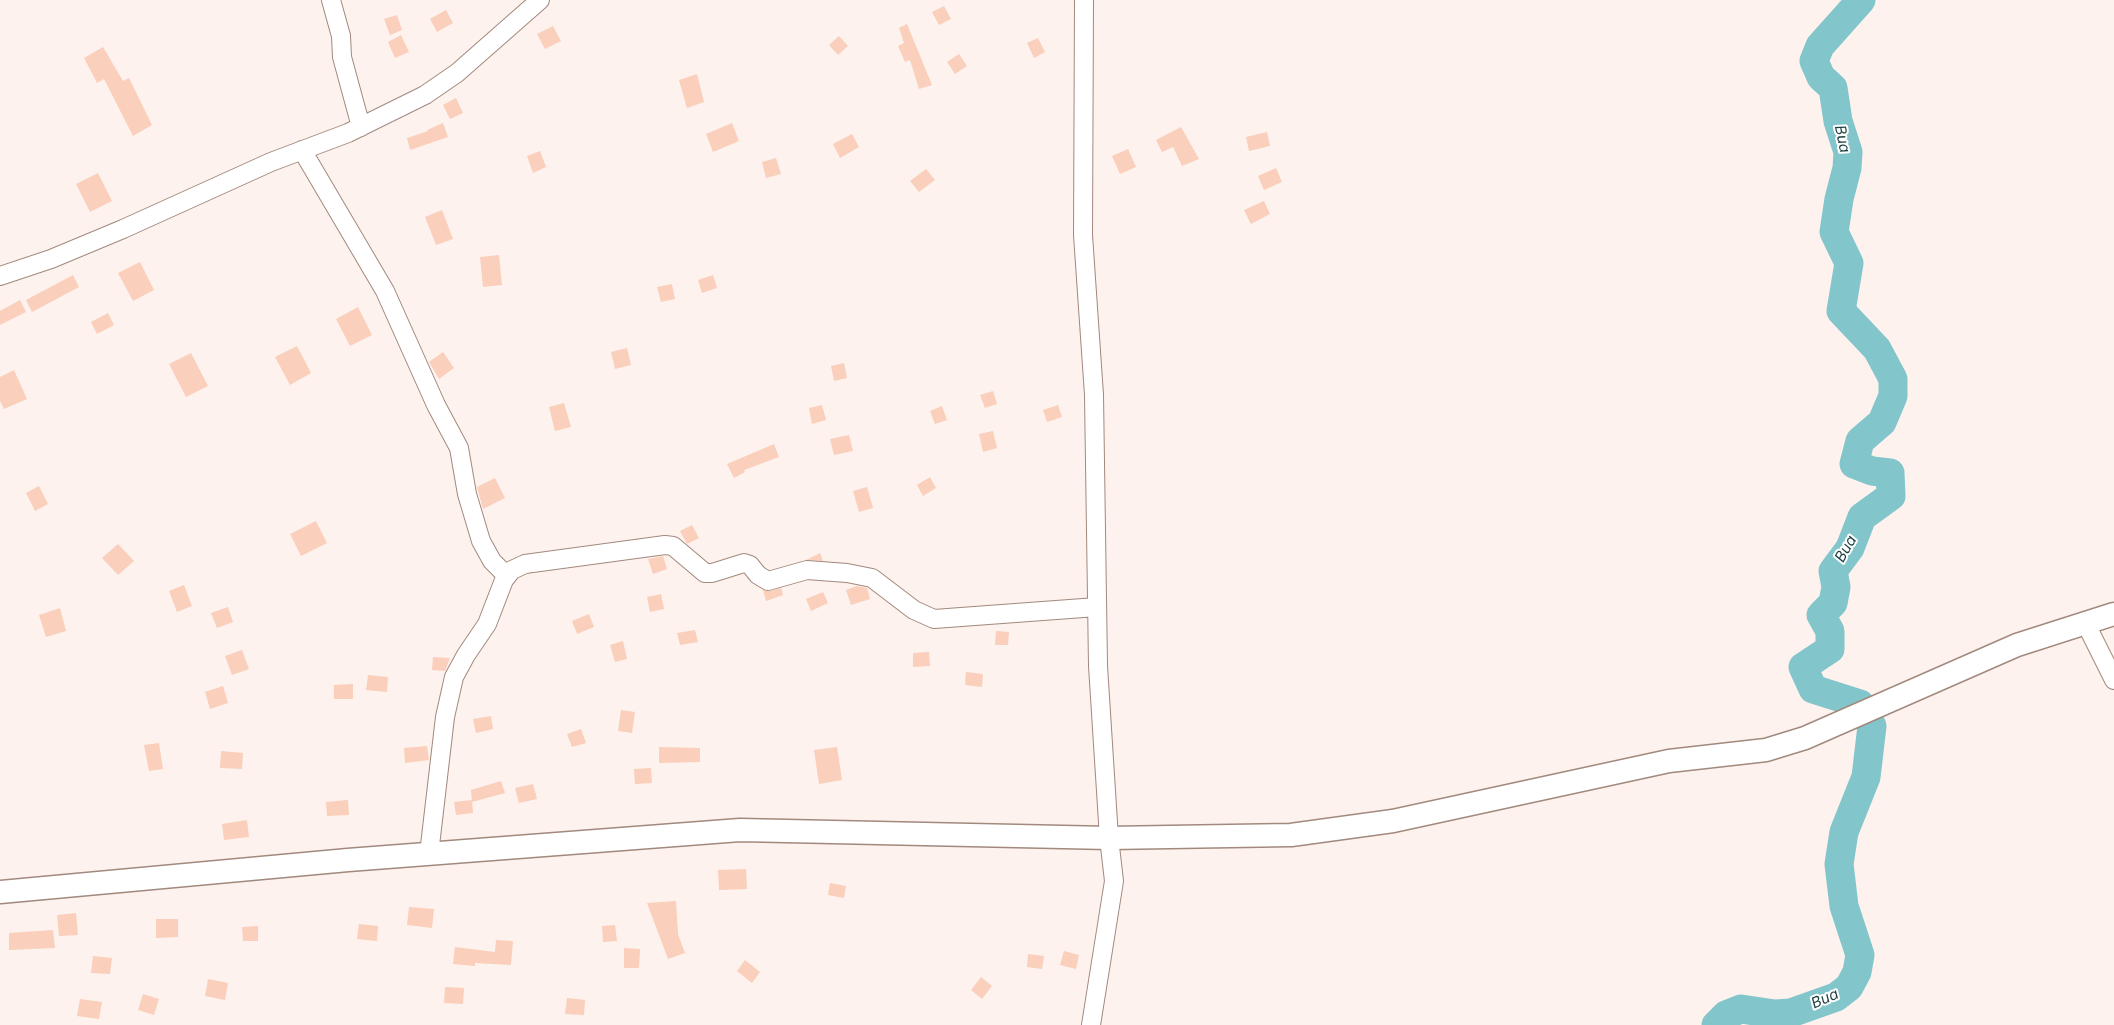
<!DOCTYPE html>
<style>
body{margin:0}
canvas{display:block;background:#fdf2ed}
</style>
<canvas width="2114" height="1025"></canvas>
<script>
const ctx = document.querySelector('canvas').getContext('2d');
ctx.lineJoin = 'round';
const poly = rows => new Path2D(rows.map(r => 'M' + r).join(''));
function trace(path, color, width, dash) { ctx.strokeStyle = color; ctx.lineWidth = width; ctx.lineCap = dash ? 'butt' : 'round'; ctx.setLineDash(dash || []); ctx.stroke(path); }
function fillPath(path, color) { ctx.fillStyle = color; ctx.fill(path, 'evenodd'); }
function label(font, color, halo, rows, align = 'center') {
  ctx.font = font + ' Inter,sans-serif'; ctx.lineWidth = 4; ctx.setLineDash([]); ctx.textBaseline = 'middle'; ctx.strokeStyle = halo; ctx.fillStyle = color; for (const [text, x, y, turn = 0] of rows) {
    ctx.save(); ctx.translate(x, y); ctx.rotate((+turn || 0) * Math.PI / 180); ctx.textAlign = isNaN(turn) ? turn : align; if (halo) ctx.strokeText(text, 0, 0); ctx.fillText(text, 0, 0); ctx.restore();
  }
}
trace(poly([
 [1716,1025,1726,1015,1741,1009,1775,1014,1791,1013,1836,997,1849,987,1857,972,1860,955,1844,906,1839,864,1844,832,1866,777,1872,726,1860,704,1813,689,1803,667,1830,649,1830,631,1821,615,1833,603,1836,587,1833,571,1850,548,1862,517,1891,496,1890,473,1872,471,1854,464,1860,441,1882,422,1893,396,1893,379,1877,349,1841,311,1849,263,1834,232,1839,199,1847,168,1848,152,1838,121,1833,88,1821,77,1814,61,1820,46,1861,0]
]), '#82c6cc', 29);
fillPath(poly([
 [944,6,951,19,939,25,932,12],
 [446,10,453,23,437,32,430,19],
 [397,15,402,30,390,35,384,19],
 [907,24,932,85,919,89,910,60,905,62,898,46,904,43,899,28],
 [553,26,561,41,545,49,537,34],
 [401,35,409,52,395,58,388,42],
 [839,36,848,46,838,55,829,45],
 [1038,38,1045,52,1034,58,1027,43],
 [103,47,123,81,129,78,152,125,133,136,104,79,97,83,84,58],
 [959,54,967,66,955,74,947,62],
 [697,74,704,102,687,108,679,80],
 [456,98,463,113,450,119,443,105],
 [443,123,448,137,410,150,407,138,428,131,427,130],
 [732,123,739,141,713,152,706,134],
 [1181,127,1199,159,1182,166,1173,147,1162,152,1156,140],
 [1267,132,1270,146,1249,151,1246,137],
 [852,134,859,147,840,158,833,144],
 [1128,149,1136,167,1120,174,1112,156],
 [540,151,546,167,533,173,527,156],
 [776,158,781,174,766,178,762,162],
 [1276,168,1282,182,1264,190,1258,176],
 [926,169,935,180,919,192,910,181],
 [98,173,112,201,90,212,76,184],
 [1264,201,1270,214,1251,224,1244,210],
 [442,210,453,239,436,245,425,217],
 [499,255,502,285,483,287,480,257],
 [140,262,154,290,133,301,118,273],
 [73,275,79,287,32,312,26,300],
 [713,275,717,288,702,293,698,280],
 [672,284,675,299,661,302,657,287],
 [20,300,26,312,0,325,0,311],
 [358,307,372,335,350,346,336,319],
 [108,313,114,325,97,334,91,322],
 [297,346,311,373,290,385,275,357],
 [627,348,631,365,615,369,611,352],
 [443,352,454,368,439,379,429,362],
 [191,353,208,386,186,397,169,364],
 [844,363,847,378,834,381,831,366],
 [14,370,27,399,4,409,0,401,0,377],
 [993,391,997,404,985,408,980,395],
 [564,403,571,427,555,431,549,407],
 [822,405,826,420,812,424,809,408],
 [1058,405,1062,417,1047,422,1043,410],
 [942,406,947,420,935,424,930,411],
 [993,431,997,448,983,452,979,434],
 [849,435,853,451,834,455,830,439],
 [774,444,779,457,744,470,745,472,734,478,727,464],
 [930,477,936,488,923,496,917,485],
 [495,478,505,498,483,509,477,487],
 [39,486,48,504,35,511,26,493],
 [867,487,873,508,859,512,853,491],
 [316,521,327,543,301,556,290,534],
 [692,525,699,538,687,544,680,531],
 [118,544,134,561,118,575,102,558],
 [820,553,823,561,806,560],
 [663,556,667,569,653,574,648,559],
 [184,585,192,606,177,612,169,591],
 [857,586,867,588,870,599,851,605,846,590],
 [781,588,783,595,766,601,763,590,771,591],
 [823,592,828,603,811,611,806,599],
 [661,594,664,609,650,612,647,597],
 [228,607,233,622,217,628,211,613],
 [60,608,66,631,46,637,39,615],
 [589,614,594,627,577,634,572,621],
 [695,630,698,642,680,645,677,633],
 [996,631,1009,632,1008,645,995,645],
 [623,641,627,659,615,662,610,645],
 [242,650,249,669,232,675,225,656],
 [929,652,930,666,913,667,913,653],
 [433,657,450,658,445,671,432,670],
 [966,672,983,674,982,687,965,685],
 [368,675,388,677,387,692,366,690],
 [353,684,353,699,334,699,334,685],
 [223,686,228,703,210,709,205,692],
 [621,710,635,712,632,733,618,731],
 [491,716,493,729,476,733,473,719],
 [581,729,586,743,572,747,567,734],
 [159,743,163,769,149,771,144,745],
 [427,746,429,760,405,763,404,748],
 [659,747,700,748,700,762,659,763],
 [837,747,842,780,819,784,814,750],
 [221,751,243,753,242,769,220,768],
 [651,768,652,783,635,784,634,769],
 [501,781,505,793,472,802,471,790],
 [533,784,537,799,519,803,515,788],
 [348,800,349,815,327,816,326,802],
 [472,800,473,813,456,815,454,802],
 [247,820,249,837,224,840,222,824],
 [746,869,747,889,719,890,718,870],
 [830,883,846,886,844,898,828,895],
 [676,901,678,934,685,953,668,959,647,903],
 [409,907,434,909,432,928,407,925],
 [76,913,78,935,59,936,57,915],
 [156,919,178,919,178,937,156,938],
 [359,924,378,926,377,941,357,939],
 [615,925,617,941,603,942,602,926],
 [258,926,258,941,243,941,242,927],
 [53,930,55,948,9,950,9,933],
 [496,940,513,941,511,965,475,963,475,966,453,964,455,947,495,952],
 [624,948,640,949,639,968,624,968],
 [1064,951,1079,955,1076,969,1060,965],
 [1028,954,1044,956,1042,969,1027,967],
 [93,956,112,958,110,974,91,973],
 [745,960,760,972,752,983,737,971],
 [981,977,992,986,982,999,971,990],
 [208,979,228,983,225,1000,205,996],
 [445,987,464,988,463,1004,444,1003],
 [143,994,159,999,154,1015,138,1010],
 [567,998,585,1000,584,1015,565,1014],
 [80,999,102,1002,99,1019,77,1016]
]), '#facfbb');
const minor = poly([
 [331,0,341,36,342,57,361,127],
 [1084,0,1083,235,1094,395,1098,666,1109,838,1114,881,1091,1025],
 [302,150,385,291,436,405,459,448,467,494,481,541,492,561,507,576],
 [0,276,51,259,123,229,271,162,348,133,425,95,457,73,540,0],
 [2085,622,2114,680],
 [429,854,445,717,454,677,466,655,487,624,504,580,512,570,525,564,665,545,673,546,705,573,712,573,744,563,750,565,758,575,768,581,807,570,847,573,872,578,914,610,934,619,1097,607]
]);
const tertiary = poly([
 [0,892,348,860,740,830,1109,838,1291,835,1393,821,1669,761,1766,750,1805,738,2017,645,2114,614]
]);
trace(minor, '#a2897d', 20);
trace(tertiary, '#a2897d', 25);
trace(minor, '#fff', 18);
trace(tertiary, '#fff', 22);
label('italic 15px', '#1c3e41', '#fff', [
 ["Bua",1842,139,78],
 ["Bua",1846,549,-60],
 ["Bua",1825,999,-24]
]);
</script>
